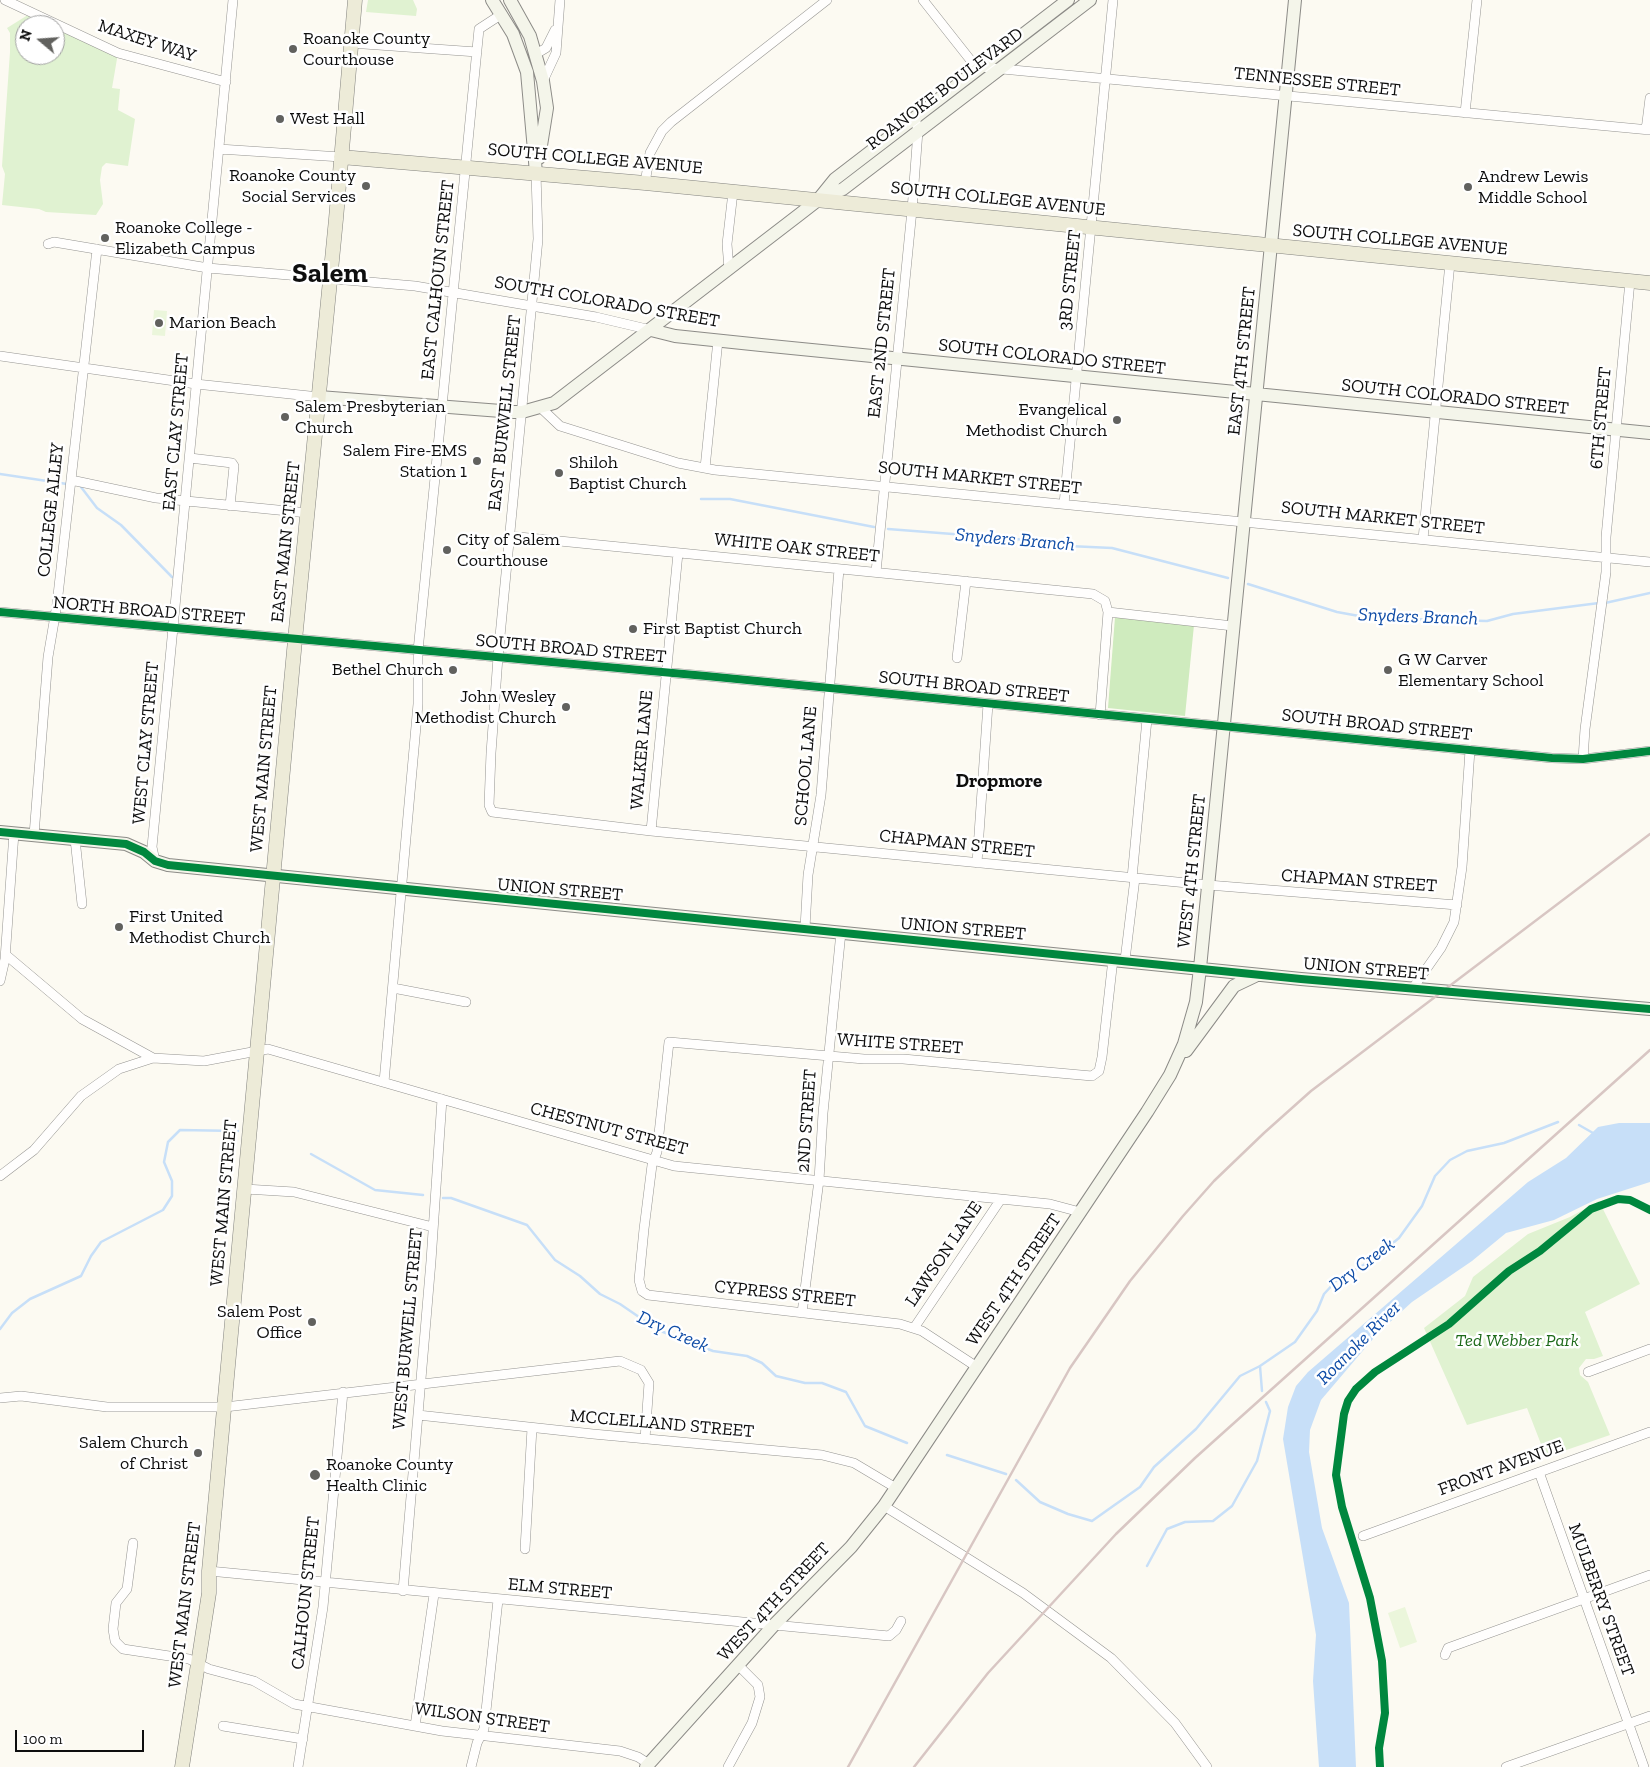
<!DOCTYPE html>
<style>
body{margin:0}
#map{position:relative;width:1650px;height:1767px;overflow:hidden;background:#fcfaf2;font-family:"Zilla Slab",serif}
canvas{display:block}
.north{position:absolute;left:15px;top:15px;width:50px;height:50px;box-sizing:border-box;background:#fff;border:1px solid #9f9f9f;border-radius:50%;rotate:288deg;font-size:14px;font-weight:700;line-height:20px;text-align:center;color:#0e0e0e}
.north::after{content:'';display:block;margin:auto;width:18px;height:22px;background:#61615e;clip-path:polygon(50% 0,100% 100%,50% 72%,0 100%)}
.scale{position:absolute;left:15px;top:1730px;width:129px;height:22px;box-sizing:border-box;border:2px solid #0e0e0e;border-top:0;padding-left:6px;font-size:15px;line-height:18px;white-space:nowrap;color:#0e0e0e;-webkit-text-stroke:4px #fff;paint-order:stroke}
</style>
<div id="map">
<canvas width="1650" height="1767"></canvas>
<div class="north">N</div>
<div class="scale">100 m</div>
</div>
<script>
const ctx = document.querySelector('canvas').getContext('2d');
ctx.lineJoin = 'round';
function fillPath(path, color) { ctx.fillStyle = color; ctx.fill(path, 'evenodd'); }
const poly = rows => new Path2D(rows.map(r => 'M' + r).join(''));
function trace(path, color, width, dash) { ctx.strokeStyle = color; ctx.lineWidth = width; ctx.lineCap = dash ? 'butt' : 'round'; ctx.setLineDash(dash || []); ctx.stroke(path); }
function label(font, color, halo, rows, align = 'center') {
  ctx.font = font + ' "Zilla Slab",serif'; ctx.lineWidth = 5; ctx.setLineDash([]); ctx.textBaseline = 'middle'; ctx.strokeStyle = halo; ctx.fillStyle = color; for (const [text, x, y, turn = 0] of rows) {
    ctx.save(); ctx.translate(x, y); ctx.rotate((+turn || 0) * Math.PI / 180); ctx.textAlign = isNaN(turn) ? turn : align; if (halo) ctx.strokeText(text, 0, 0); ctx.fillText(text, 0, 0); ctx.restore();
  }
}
fillPath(poly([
 [368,0,413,0,417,9,416,16,366,12],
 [31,13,118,53,112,88,120,89,118,110,135,119,128,166,106,163,102,167,100,180,103,204,96,215,46,212,39,209,2,205,5,174,2,166,10,52,10,33,7,28],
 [25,25,55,25,55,55,25,55],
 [1599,1201,1640,1284,1585,1312,1603,1356,1594,1359,1586,1359,1579,1368,1580,1375,1588,1382,1610,1435,1546,1457,1527,1408,1467,1425,1424,1328,1465,1296,1473,1277,1528,1234,1570,1217]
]), '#e0f2d1');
fillPath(poly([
 [1115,617,1194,625,1185,716,1108,708]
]), '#cfebbe');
fillPath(poly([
 [154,310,167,311,165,336,152,335],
 [1405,1607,1417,1642,1400,1648,1388,1613]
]), '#ebf6db');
fillPath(poly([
 [1619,1123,1650,1123,1650,1182,1597,1199,1554,1220,1506,1233,1472,1261,1412,1302,1378,1333,1321,1400,1310,1430,1309,1452,1322,1528,1349,1603,1356,1767,1319,1767,1313,1681,1316,1635,1283,1439,1288,1407,1296,1386,1308,1372,1528,1182,1566,1158,1598,1127]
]), '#c7dff8');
trace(poly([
 [0,474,67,484],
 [81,487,97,508,121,525,172,577],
 [701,499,730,499,874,527],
 [888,529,1017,539,1047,545,1112,548,1228,578],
 [1248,584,1337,612,1370,618,1487,621,1513,614,1599,603],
 [1605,603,1650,593],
 [1579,1125,1593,1133],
 [311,1154,375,1190,423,1195],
 [443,1198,451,1198,527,1225,555,1260,580,1276,600,1294,620,1304,658,1330,713,1351,747,1356,762,1363,776,1376,805,1383,822,1383,846,1392,865,1426,907,1443],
 [0,1329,12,1313,30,1299,81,1276,91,1256,101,1242,163,1210,172,1196,172,1181,164,1162,168,1142,180,1130,238,1131],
 [1260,1366,1262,1391],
 [947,1455,1006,1474],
 [1016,1480,1040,1502,1068,1514,1092,1521,1140,1487,1154,1467,1196,1429,1240,1376,1260,1366,1295,1342,1317,1311,1324,1294,1336,1281,1372,1260,1399,1238,1422,1206,1435,1176,1450,1160,1467,1151,1504,1143,1558,1122],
 [1147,1566,1167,1529,1185,1522,1213,1521,1232,1506,1257,1461,1270,1411,1266,1402]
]), '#c7dff8', 2.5);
const street = poly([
 [5,0,118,53,226,82],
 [923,0,972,62,981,67,1650,130],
 [350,43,477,52],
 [536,54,546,48,555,30],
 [543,81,556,53,560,0],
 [1465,113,1477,0],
 [1646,130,1650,98],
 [219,149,341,157],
 [536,173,538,239,498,657,491,753,489,805,492,812,651,831,1208,885,1457,905],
 [645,183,650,153,662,131,671,122,827,0],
 [48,244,54,242,208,268,415,286,596,317,651,330],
 [729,269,727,244,733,192],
 [0,356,196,384,319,397],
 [541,408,560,426,678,463,715,470,1650,562],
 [190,458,232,463,234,466,230,506],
 [705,468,718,340],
 [71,480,156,498,308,513],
 [1064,504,1113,0],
 [509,536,1093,594,1105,601,1108,612,1100,715],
 [1423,539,1450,263],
 [876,572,912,210,918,131,915,117],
 [0,612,706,676,1552,758,1583,759,1650,751],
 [1108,612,1233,626],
 [957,658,966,581],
 [1583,759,1585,729,1606,572,1606,537,1630,281],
 [651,831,678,553],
 [34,835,48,657,57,604,97,249],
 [75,839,82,904],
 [155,861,152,847,233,0],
 [977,863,988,704],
 [1132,878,1147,719],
 [805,928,808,875,821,795,839,569],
 [6,955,82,1019,153,1058],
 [1125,960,1135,878],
 [0,981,5,959,14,833],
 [393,988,466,1002],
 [1413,988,1441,948,1454,922,1462,867,1470,750],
 [384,1082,418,704,418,651,479,29,502,14],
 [0,1176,34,1150,81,1096,119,1069,153,1058,204,1061,268,1049,674,1166,1050,1204,1080,1212],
 [245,1189,294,1192,433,1227],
 [802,1313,819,1180,823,1113,841,932],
 [914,1328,1001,1199],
 [977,1367,922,1331,900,1324,648,1295,642,1291,639,1280,644,1229,652,1165,657,1152,669,1042,864,1059,903,1059,1092,1076,1099,1071,1102,1057,1113,959],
 [1588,1372,1650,1349],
 [0,1398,21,1396,107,1407,225,1407,620,1361,641,1370,649,1383,645,1439],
 [418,1415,593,1434,822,1455,854,1463,896,1488],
 [1539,1472,1644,1767],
 [884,1506,1023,1593,1111,1658,1175,1723,1207,1767],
 [1363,1536,1650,1432],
 [133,1543,127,1589,116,1603,113,1629,115,1641,123,1649,189,1659,209,1669,254,1681,294,1704,442,1731,620,1751,638,1757,649,1764],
 [525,1549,532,1428],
 [209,1571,889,1636,896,1630,901,1621],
 [403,1591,431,1261,442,1099],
 [1445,1655,1448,1648,1650,1575],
 [223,1726,303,1739],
 [415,1726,434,1594],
 [298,1767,323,1607,343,1392],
 [471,1767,477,1743,484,1729,498,1600],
 [728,1767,752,1723,760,1697,758,1685,738,1665],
 [1506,1767,1650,1716]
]);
const secondary = poly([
 [492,0,513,34,527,72,536,173],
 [510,0,530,36,543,81,547,108,539,158],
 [820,199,843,189,1090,0],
 [651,330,675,336,761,345,1650,433],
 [319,397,514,412,522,412,554,403,800,214,818,200,835,179,1068,0],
 [0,832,126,844,144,852,155,861,168,865,1301,979,1650,1009],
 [1186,1051,1234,986,1255,976],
 [646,1767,774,1625,851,1547,884,1506,1147,1112,1170,1075,1184,1044,1196,1002,1200,968,1295,0]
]);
const primary = poly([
 [341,157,645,183,1650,283],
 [182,1767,209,1593,209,1571,295,640,336,219,355,0]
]);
trace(street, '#959491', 10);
trace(secondary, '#8c8b87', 14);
trace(primary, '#82827e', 15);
trace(street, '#fffefd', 9);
trace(secondary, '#f4f5ea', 12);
trace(primary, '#edebd8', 14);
trace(poly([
 [848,1767,1070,1368,1130,1281,1183,1216,1214,1181,1264,1133,1311,1091,1650,834],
 [914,1767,988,1673,1116,1534,1195,1458,1650,1050]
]), '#d8c6c3', 2.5);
trace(poly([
 [0,612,706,676,1552,758,1583,759,1650,751],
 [0,832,126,844,144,852,155,861,168,865,1301,979,1650,1009],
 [1380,1767,1379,1748,1385,1713,1382,1661,1370,1598,1342,1507,1336,1475,1344,1414,1348,1401,1356,1389,1375,1372,1449,1324,1509,1271,1540,1251,1591,1209,1618,1199,1630,1200,1650,1210]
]), '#00873e', 8);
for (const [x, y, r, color] of [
 [293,49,5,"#61615e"],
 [280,119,5,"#61615e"],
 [366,186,5,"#61615e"],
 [1468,187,5,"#61615e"],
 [105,238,5,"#61615e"],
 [159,323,5,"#61615e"],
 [285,417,5,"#61615e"],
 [1117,420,5,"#61615e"],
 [477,461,5,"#61615e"],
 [559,473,5,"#61615e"],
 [447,550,5,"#61615e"],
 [633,629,5,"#61615e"],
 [453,670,5,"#61615e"],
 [1388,670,5,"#61615e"],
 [566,707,5,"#61615e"],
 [119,927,5,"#61615e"],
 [312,1322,5,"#61615e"],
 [198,1453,5,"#61615e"],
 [315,1475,6,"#61615e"]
]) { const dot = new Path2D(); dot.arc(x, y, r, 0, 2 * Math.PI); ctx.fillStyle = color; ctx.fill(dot); trace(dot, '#fff', 2); }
label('18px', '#0e0e0e', '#fff', [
 ["Roanoke County",303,39],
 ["Courthouse",303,60],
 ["West Hall",290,119],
 ["Roanoke County",356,176,"right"],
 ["Social Services",356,197,"right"],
 ["Andrew Lewis",1478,177],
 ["Middle School",1478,198],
 ["Roanoke College -",115,228],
 ["Elizabeth Campus",115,249],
 ["Marion Beach",169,323],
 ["Salem Presbyterian",295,407],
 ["Church",295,428],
 ["Evangelical",1107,410,"right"],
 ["Methodist Church",1107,431,"right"],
 ["Salem Fire-EMS",467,451,"right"],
 ["Station 1",467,472,"right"],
 ["Shiloh",569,463],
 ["Baptist Church",569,484],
 ["City of Salem",457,540],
 ["Courthouse",457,561],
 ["First Baptist Church",643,629],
 ["G W Carver",1398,660],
 ["Elementary School",1398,681],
 ["Bethel Church",443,670,"right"],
 ["John Wesley",556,697,"right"],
 ["Methodist Church",556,718,"right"],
 ["First United",129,917],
 ["Methodist Church",129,938],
 ["Salem Post",302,1312,"right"],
 ["Office",302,1333,"right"],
 ["Salem Church",188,1443,"right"],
 ["of Christ",188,1464,"right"],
 ["Roanoke County",326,1465],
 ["Health Clinic",326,1486]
], 'left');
label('18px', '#0e0e0e', '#fff', [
 ["MAXEY WAY",147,41,18],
 ["TENNESSEE STREET",1317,82,6],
 ["ROANOKE BOULEVARD",945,89,-37],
 ["SOUTH COLLEGE AVENUE",595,159,5],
 ["SOUTH COLLEGE AVENUE",998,199,6],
 ["SOUTH COLLEGE AVENUE",1400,240,5],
 ["EAST CALHOUN STREET",438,280,-84],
 ["3RD STREET",1070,280,-84],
 ["SOUTH COLORADO STREET",607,302,10],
 ["EAST 2ND STREET",882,343,-84],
 ["SOUTH COLORADO STREET",1052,357,6],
 ["EAST 4TH STREET",1242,361,-84],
 ["SOUTH COLORADO STREET",1455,397,6],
 ["EAST BURWELL STREET",505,413,-84],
 ["6TH STREET",1601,418,-85],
 ["EAST CLAY STREET",176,432,-85],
 ["SOUTH MARKET STREET",980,478,6],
 ["COLLEGE ALLEY",51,510,-84],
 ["SOUTH MARKET STREET",1383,518,6],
 ["EAST MAIN STREET",286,542,-84],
 ["WHITE OAK STREET",797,548,6],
 ["NORTH BROAD STREET",149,611,5],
 ["SOUTH BROAD STREET",571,649,5],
 ["SOUTH BROAD STREET",974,687,6],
 ["SOUTH BROAD STREET",1377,725,6],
 ["WEST CLAY STREET",146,743,-85],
 ["WALKER LANE",642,750,-85],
 ["SCHOOL LANE",806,766,-85],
 ["WEST MAIN STREET",264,769,-85],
 ["CHAPMAN STREET",957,844,6],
 ["WEST 4TH STREET",1192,871,-84],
 ["CHAPMAN STREET",1359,881,4],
 ["UNION STREET",560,890,5],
 ["UNION STREET",963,929,5],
 ["UNION STREET",1366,969,5],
 ["WHITE STREET",900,1044,4],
 ["2ND STREET",807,1121,-86],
 ["CHESTNUT STREET",609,1129,15],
 ["WEST MAIN STREET",224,1203,-85],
 ["LAWSON LANE",944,1254,-56],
 ["WEST 4TH STREET",1014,1280,-56],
 ["CYPRESS STREET",785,1294,6],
 ["WEST BURWELL STREET",408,1329,-85],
 ["MCCLELLAND STREET",662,1424,5],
 ["FRONT AVENUE",1501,1468,-20],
 ["ELM STREET",560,1589,5],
 ["CALHOUN STREET",306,1593,-84],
 ["MULBERRY STREET",1601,1600,70],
 ["WEST 4TH STREET",774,1602,-47],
 ["WEST MAIN STREET",185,1605,-83],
 ["WILSON STREET",482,1718,8]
]);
label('italic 18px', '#1e6a1a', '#fff', [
 ["Ted Webber Park",1517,1341]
]);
label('italic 19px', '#104da7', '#fff', [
 ["Snyders Branch",1015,540,5],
 ["Snyders Branch",1418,617,2],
 ["Dry Creek",1362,1265,-37],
 ["Dry Creek",673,1332,24],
 ["Roanoke River",1359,1343,-45]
]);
label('bold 19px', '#0e0e0e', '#fff', [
 ["Dropmore",999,782]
]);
label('bold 28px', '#0e0e0e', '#fff', [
 ["Salem",330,274]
]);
</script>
